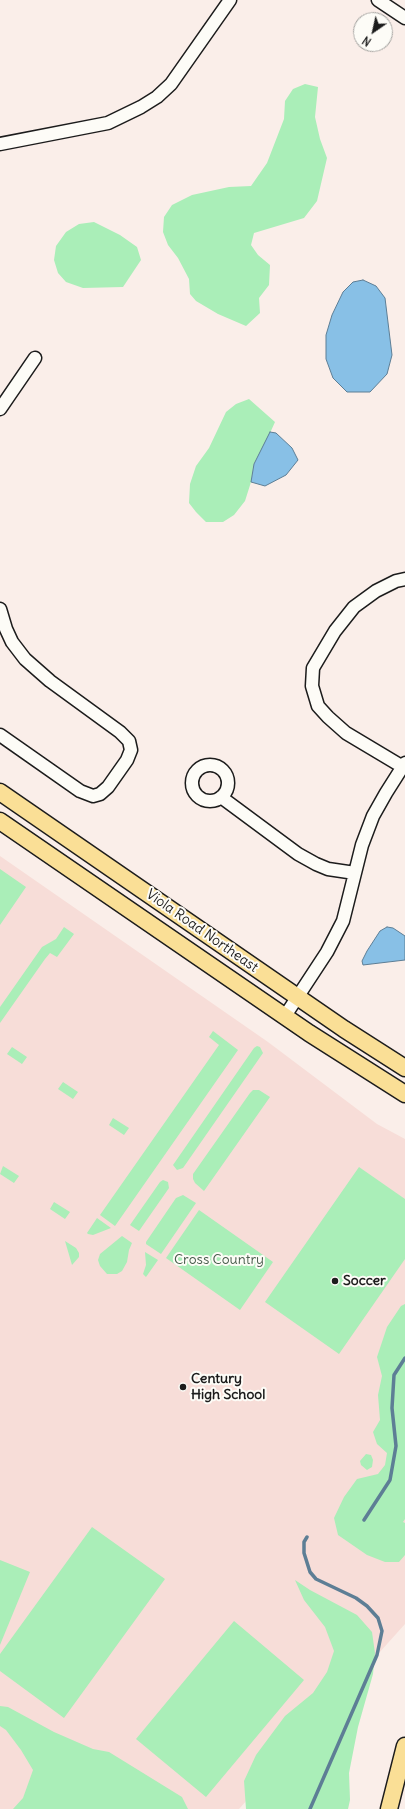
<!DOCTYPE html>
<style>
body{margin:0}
#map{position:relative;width:405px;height:1809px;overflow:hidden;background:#faeee9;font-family:Delius,sans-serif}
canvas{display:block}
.north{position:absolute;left:353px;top:12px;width:40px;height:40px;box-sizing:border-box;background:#fdfcf7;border:1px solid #a3a29f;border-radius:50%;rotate:214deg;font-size:11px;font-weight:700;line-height:16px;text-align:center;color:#1c1c1c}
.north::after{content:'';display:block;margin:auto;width:14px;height:18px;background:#1c1c1c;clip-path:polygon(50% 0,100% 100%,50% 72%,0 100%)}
</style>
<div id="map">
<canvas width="405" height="1809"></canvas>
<div class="north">N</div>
</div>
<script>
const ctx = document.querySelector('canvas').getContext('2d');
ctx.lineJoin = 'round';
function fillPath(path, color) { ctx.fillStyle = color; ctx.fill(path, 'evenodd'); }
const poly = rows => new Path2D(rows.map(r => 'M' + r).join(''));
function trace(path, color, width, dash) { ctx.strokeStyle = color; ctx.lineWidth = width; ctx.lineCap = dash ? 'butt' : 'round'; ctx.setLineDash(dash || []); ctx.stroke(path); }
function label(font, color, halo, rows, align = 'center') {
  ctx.font = font + ' Delius,sans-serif'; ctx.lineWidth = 4; ctx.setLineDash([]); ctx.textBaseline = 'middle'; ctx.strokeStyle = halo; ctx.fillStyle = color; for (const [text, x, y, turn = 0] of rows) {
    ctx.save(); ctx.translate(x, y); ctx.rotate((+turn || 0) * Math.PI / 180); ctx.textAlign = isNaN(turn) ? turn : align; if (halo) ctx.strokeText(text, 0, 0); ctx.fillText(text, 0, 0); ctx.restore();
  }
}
fillPath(poly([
 [0,856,268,1042,377,1124,405,1139,405,1624,239,1809,0,1809]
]), '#f7ddd8');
fillPath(poly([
 [305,84,318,87,315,117,320,139,327,158,317,201,304,218,254,233,251,245,258,255,270,265,269,285,259,298,260,313,246,326,218,314,196,301,190,294,189,279,178,258,168,245,163,232,164,217,172,205,192,195,229,187,251,186,267,163,284,119,285,101,293,89],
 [94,222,120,235,137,247,141,260,123,287,83,288,66,282,58,273,54,260,56,246,66,232,79,224],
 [249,399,275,422,266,442,254,464,251,482,245,501,234,515,223,522,206,522,196,512,189,503,190,484,196,466,209,448,226,412,236,404],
 [0,869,26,887,0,925],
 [64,927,74,934,57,957,50,953,45,959,0,1023,0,1007,42,947,56,939],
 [213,1031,238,1050,115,1226,100,1215,219,1045,209,1037],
 [257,1046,260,1047,263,1053,183,1168,177,1170,173,1165,254,1048],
 [12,1047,27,1057,22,1064,7,1054],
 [63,1082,78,1092,73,1099,58,1089],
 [253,1090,259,1090,270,1097,204,1191,195,1183,193,1179,193,1174,250,1093],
 [113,1118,129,1128,124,1135,109,1125],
 [3,1166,19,1176,14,1183,0,1174],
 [359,1167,405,1199,405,1259,339,1354,265,1302],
 [163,1180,168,1182,169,1188,139,1231,130,1225,160,1182],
 [183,1195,196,1203,161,1254,146,1244,146,1242,176,1198],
 [54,1202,70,1212,65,1219,50,1209],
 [199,1210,273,1262,240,1310,166,1258],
 [97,1218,111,1228,93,1235,88,1234,87,1233],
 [122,1236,132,1243,129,1250,127,1262,122,1271,117,1274,107,1274,100,1266,98,1260,100,1254],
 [65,1241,76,1248,79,1253,79,1257,72,1265],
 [145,1252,158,1260,146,1277,143,1274,146,1265],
 [405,1304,405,1519,403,1522,405,1523,405,1555,399,1562,385,1562,367,1555,338,1535,334,1518,344,1497,357,1479,378,1474,385,1465,387,1453,377,1444,373,1432,380,1420,378,1395,382,1376,377,1357,387,1327,401,1306],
 [366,1454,371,1455,373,1460,372,1467,367,1470,361,1465,360,1461],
 [92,1527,165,1579,64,1718,0,1671,0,1654],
 [0,1560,30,1572,0,1645],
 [295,1580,310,1590,357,1615,372,1632,375,1653,373,1674,358,1727,349,1773,350,1800,348,1809,246,1809,244,1781,256,1755,285,1716,313,1693,327,1672,334,1651,325,1627,304,1600],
 [234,1621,304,1680,206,1797,136,1739],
 [0,1706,8,1707,54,1732,93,1749,109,1752,182,1797,188,1809,13,1809,23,1798,33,1770,21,1750,6,1730,0,1726]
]), '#aaeeb8');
const water = poly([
 [363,280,376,286,385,298,392,355,387,374,370,392,347,392,333,378,326,359,326,335,332,315,343,292,353,282,363,280],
 [270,432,276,433,292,448,298,460,286,475,265,486,251,482,254,464,270,432],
 [387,927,393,928,405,936,405,960,363,965,362,961,367,951,380,931,387,927]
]);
fillPath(water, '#88c0e6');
trace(water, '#5d7e95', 1);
trace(poly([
 [364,1520,390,1480,396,1446,392,1408,394,1375,405,1358],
 [307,1537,304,1542,304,1553,310,1572,316,1579,356,1598,367,1606,378,1618,382,1631,377,1655,310,1809]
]), '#5d7e95', 3.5);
const minor = poly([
 [378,0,405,18],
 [0,144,108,123,141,107,157,97,171,84,230,0],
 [0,409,35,358],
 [0,609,6,629,12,642,25,659,50,681,120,732,129,741,131,750,127,760,108,787,100,794,93,796,80,791,0,735],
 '192 783a18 18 0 1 1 36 0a18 18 0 1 1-36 0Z',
 [403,767,346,733,328,717,318,706,312,686,313,668,335,631,354,607,376,591,396,581,405,579],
 [221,797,298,854,316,864,328,869,355,873],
 [285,1016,327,952,343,921,362,845,373,816,386,793,405,763]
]);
const major = poly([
 [0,792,344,1029,405,1068],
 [0,821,309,1033,405,1094],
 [389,1809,405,1746]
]);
trace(minor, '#1c1c1c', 15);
trace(major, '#1c1c1c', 19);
trace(minor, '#fdfcf7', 12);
trace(major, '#fadf96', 16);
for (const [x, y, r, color] of [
 [335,1281,4,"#1c1c1c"],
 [183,1387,4,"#1c1c1c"]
]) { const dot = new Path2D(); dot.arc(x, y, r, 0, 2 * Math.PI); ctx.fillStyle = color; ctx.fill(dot); trace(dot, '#fdfcf7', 1.5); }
label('14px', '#1c1c1c', '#fdfcf7', [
 ["Viola Road Northeast",202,931,35]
]);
label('14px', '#475b4b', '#fdfcf7', [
 ["Cross Country",219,1260]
]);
label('bold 14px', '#1c1c1c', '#fdfcf7', [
 ["Soccer",343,1281],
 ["Century",191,1379],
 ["High School",191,1395]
], 'left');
</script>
